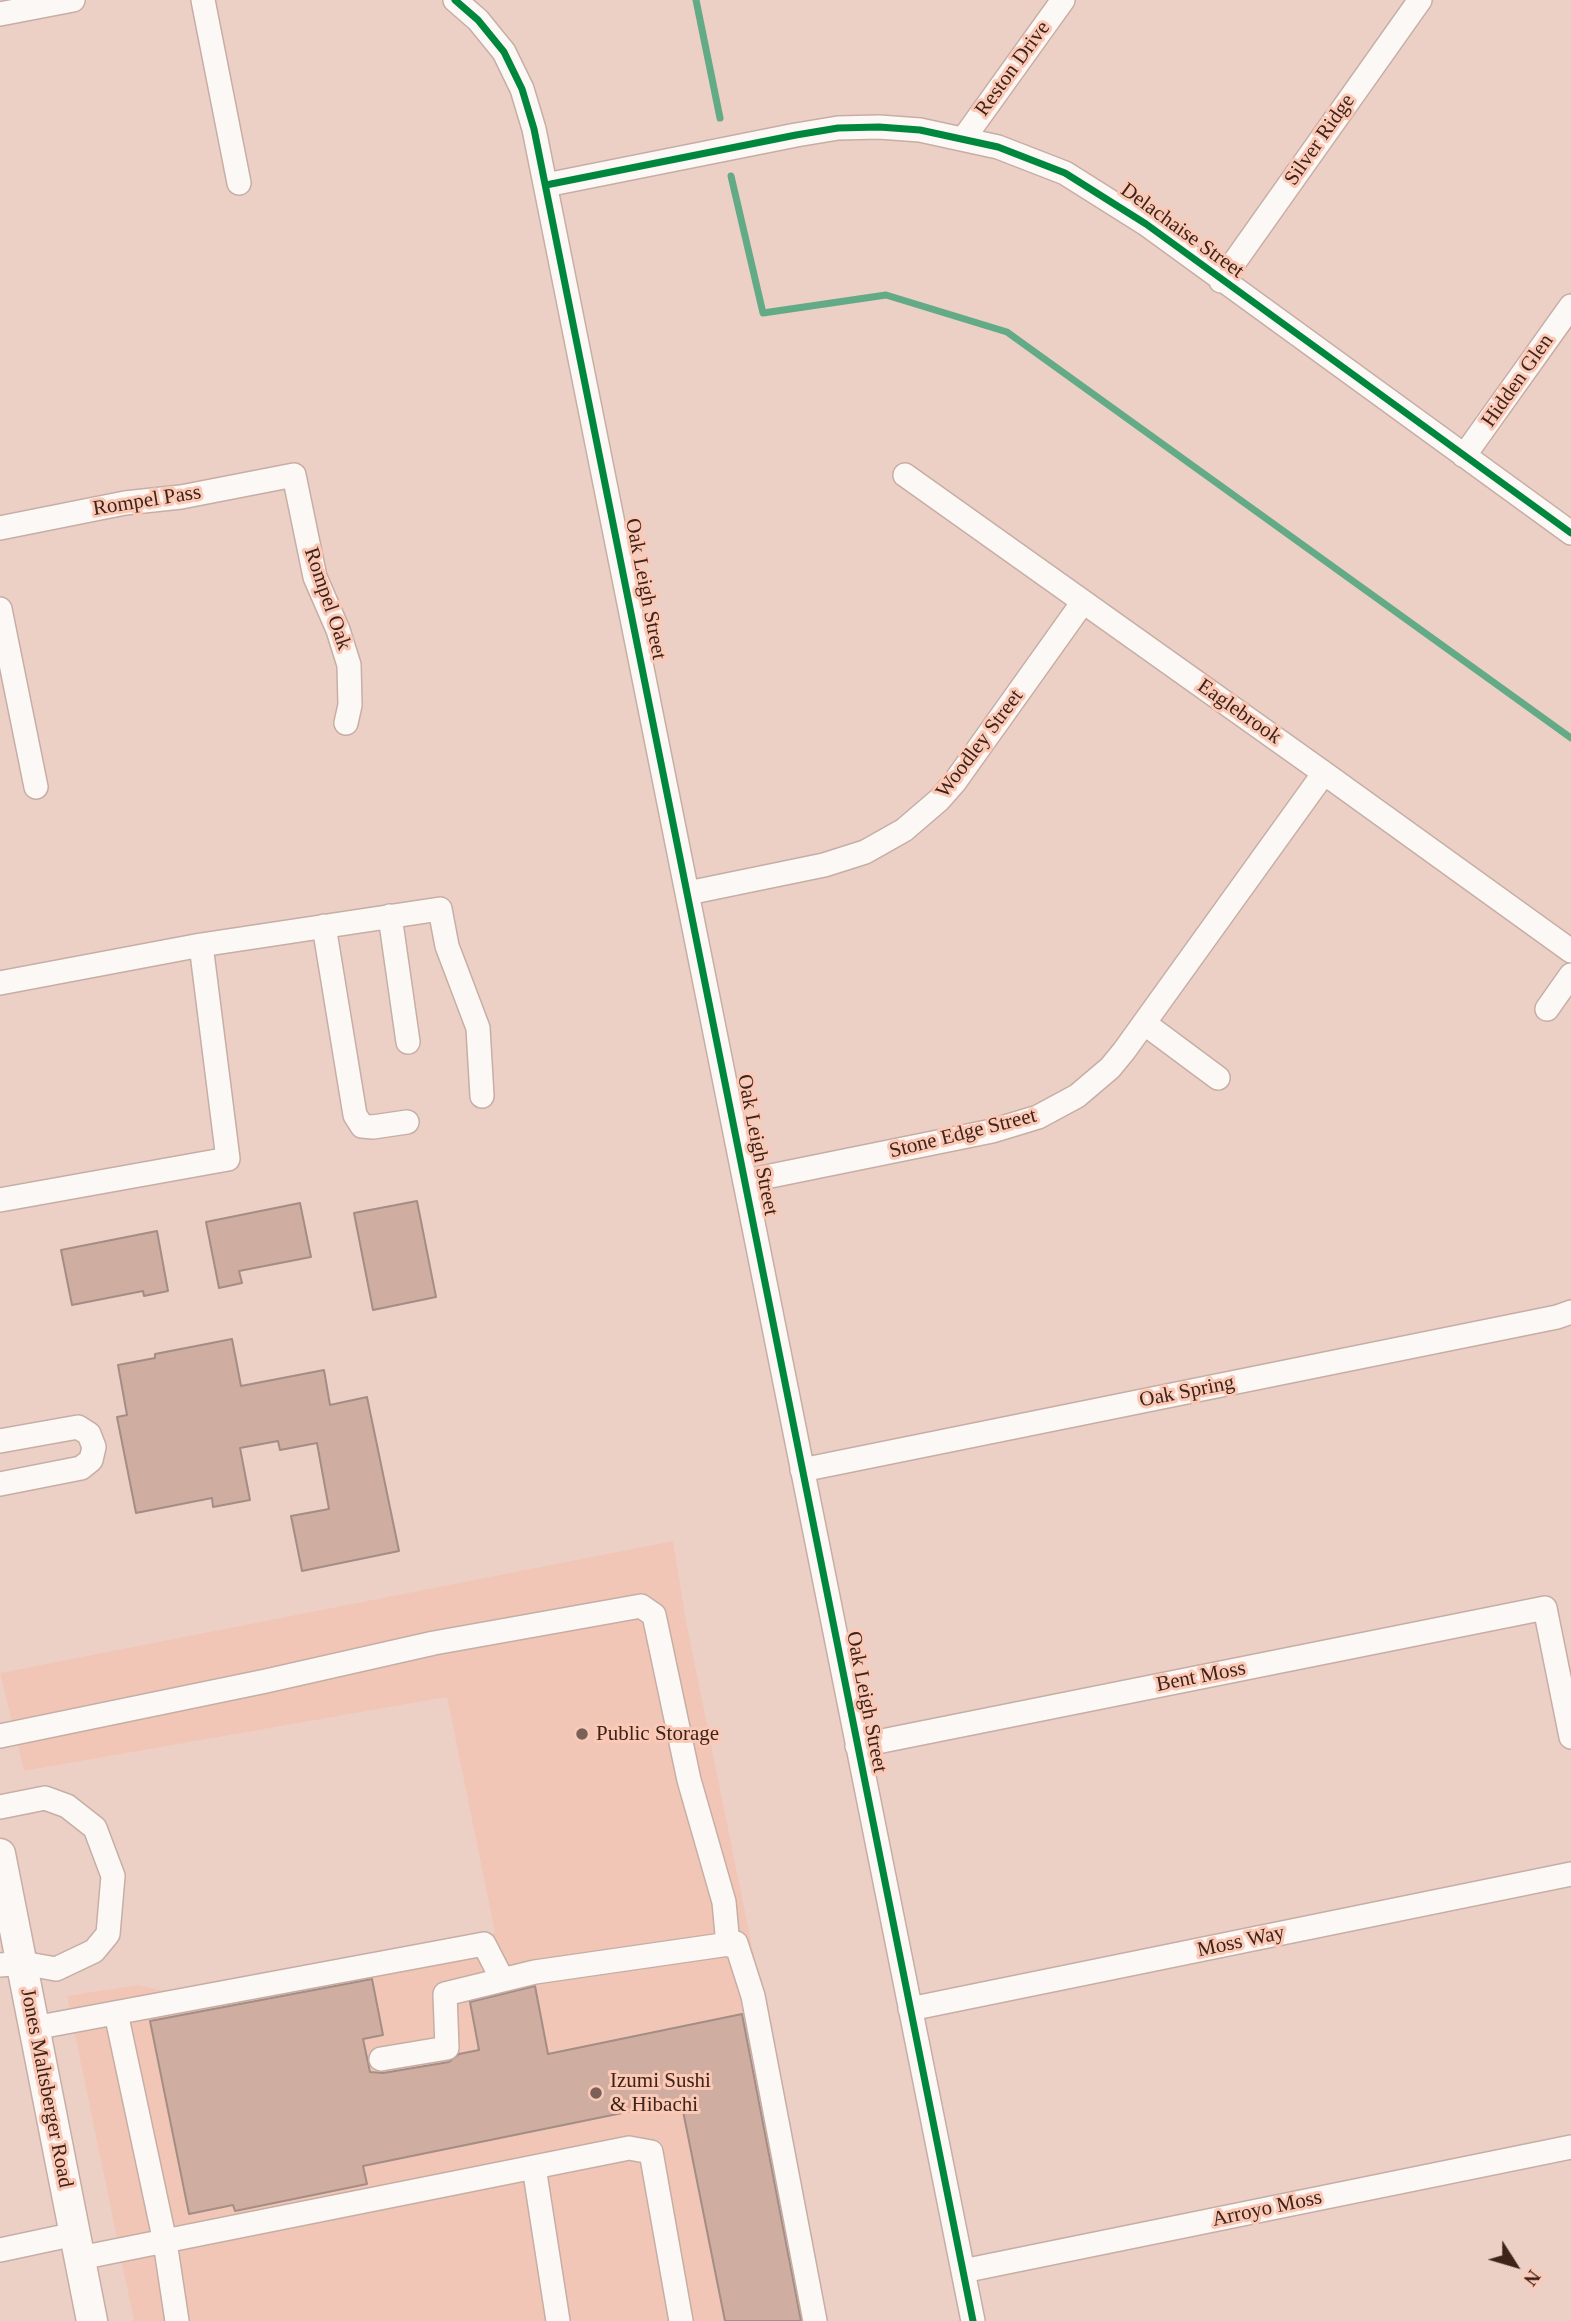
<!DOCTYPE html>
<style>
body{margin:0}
#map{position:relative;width:1571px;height:2321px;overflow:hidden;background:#ecd0c6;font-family:Georgia,serif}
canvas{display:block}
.north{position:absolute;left:1480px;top:2230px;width:70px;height:70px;-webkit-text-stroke:5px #fcc9b6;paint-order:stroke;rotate:127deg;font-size:19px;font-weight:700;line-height:28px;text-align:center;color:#3c241b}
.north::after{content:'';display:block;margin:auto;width:24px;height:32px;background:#3c241b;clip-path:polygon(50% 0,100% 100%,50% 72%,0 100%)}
</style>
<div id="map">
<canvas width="1571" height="2321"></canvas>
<div class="north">N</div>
</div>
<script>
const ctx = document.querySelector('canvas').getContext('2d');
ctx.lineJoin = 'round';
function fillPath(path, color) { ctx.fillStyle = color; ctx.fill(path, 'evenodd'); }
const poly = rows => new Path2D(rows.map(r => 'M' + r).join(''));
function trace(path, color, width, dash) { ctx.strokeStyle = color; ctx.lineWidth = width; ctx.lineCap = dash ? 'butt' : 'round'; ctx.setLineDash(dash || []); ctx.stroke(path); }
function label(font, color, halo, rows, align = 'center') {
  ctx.font = font + ' Georgia,serif'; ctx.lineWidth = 6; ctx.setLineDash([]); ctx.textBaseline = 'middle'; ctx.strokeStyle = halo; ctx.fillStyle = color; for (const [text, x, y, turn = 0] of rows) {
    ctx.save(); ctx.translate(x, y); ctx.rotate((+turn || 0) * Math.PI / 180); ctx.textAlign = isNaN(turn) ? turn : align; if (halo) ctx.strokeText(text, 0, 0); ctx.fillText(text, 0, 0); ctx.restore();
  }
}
fillPath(poly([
 [673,1541,686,1621,828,2321,134,2321,67,1996,138,1985,181,1994,495,1933,447,1697,24,1771,0,1673]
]), '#f2c6b6');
trace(poly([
 [696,0,720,118],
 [731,176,763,313,886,295,1007,332,1571,738]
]), '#63aa86', 7);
const building = poly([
 [417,1201,436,1297,373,1310,354,1213,417,1201],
 [300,1203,311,1257,239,1271,242,1283,219,1288,206,1222,300,1203],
 [157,1231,168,1291,144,1296,143,1291,72,1305,61,1250,157,1231],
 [232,1339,241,1386,324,1370,330,1405,367,1397,399,1551,302,1571,291,1516,329,1509,317,1443,280,1450,278,1441,240,1448,250,1500,213,1507,212,1498,136,1513,117,1417,127,1415,118,1365,155,1358,155,1354,232,1339],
 [372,1979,383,2035,363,2039,370,2072,383,2073,449,2062,459,2054,479,2050,470,2002,535,1986,548,2054,742,2014,801,2321,725,2321,681,2101,363,2166,367,2184,235,2211,233,2205,189,2214,150,2021,372,1979]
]);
fillPath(building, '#d0ada1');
trace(building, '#a38d85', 2);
const minor = poly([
 [203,0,239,183],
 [455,0,478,20,504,52,522,89,534,129,973,2321],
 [0,14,73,0],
 [964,138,1063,0],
 [546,185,796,135,838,128,879,127,920,130,998,147,1065,173,1146,224,1571,533],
 [1221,281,1420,0],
 [1464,456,1571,306],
 [905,475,1324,773,1571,951],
 [0,528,125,503,181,497,294,475,315,577,338,630,349,665,350,705,346,723],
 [0,609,36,787],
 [688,893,824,865,865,852,904,830,939,800,954,783,1083,602],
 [390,916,408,1042],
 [324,926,355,1115,362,1126,373,1127,407,1122],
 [201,945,440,909,447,946,478,1028,482,1096],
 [0,983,201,945,228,1159,0,1200],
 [1547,1009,1571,975],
 [1144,1023,1218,1078],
 [746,1181,992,1131,1038,1117,1077,1096,1110,1068,1124,1051,1324,773],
 [0,1441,78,1427,89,1434,94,1447,91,1460,81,1468,0,1484],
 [802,1470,1557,1317,1571,1312],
 [0,1736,266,1681,434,1643,641,1606,654,1615,689,1780,724,1902,728,1945],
 [857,1746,1545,1608,1571,1737],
 [0,1807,45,1798,67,1806,95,1828,113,1876,108,1934,94,1951,56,1969,22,1963,0,1965],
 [910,2009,1571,1874],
 [116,2013,165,2242,177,2321],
 [34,2028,484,1944,502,1979],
 [381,2059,447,2048,445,1994,535,1972,736,1943,753,1996,815,2321],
 [534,2167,558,2321],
 [0,2250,75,2234],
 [80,2258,629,2148,651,2152,681,2321],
 [963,2271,1571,2147]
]);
const major = poly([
 [0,1854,92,2321]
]);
trace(minor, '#c6aea5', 26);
trace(major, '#c6aea5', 33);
trace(minor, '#fcf8f6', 23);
trace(major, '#fcf8f6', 30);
trace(poly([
 [455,0,478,20,504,52,522,89,534,129,973,2321],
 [546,185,796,135,838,128,879,127,920,130,998,147,1065,173,1146,224,1571,533]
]), '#00873e', 7);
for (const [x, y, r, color] of [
 [582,1734,7,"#7a6057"],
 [596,2093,7,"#7a6057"]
]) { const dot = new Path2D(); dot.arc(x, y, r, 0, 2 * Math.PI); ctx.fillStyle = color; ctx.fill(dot); trace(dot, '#fcc9b6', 2.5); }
label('21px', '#3c241b', '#fcc9b6', [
 ["Reston Drive",1013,69,-54],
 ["Silver Ridge",1320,140,-55],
 ["Delachaise Street",1182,231,36],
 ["Hidden Glen",1518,381,-55],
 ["Rompel Pass",147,501,-9],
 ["Oak Leigh Street",645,589,79],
 ["Rompel Oak",327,599,71],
 ["Eaglebrook",1239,712,35],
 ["Woodley Street",980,744,-53],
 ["Stone Edge Street",963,1134,-14],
 ["Oak Leigh Street",757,1145,79],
 ["Oak Spring",1187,1392,-11],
 ["Bent Moss",1201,1677,-11],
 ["Oak Leigh Street",866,1702,79],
 ["Moss Way",1241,1942,-12],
 ["Jones Maltsberger Road",46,2088,79],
 ["Arroyo Moss",1267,2209,-12]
]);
label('21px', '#3c241b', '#fcc9b6', [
 ["Public Storage",596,1734],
 ["Izumi Sushi",610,2081],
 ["& Hibachi",610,2105]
], 'left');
</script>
